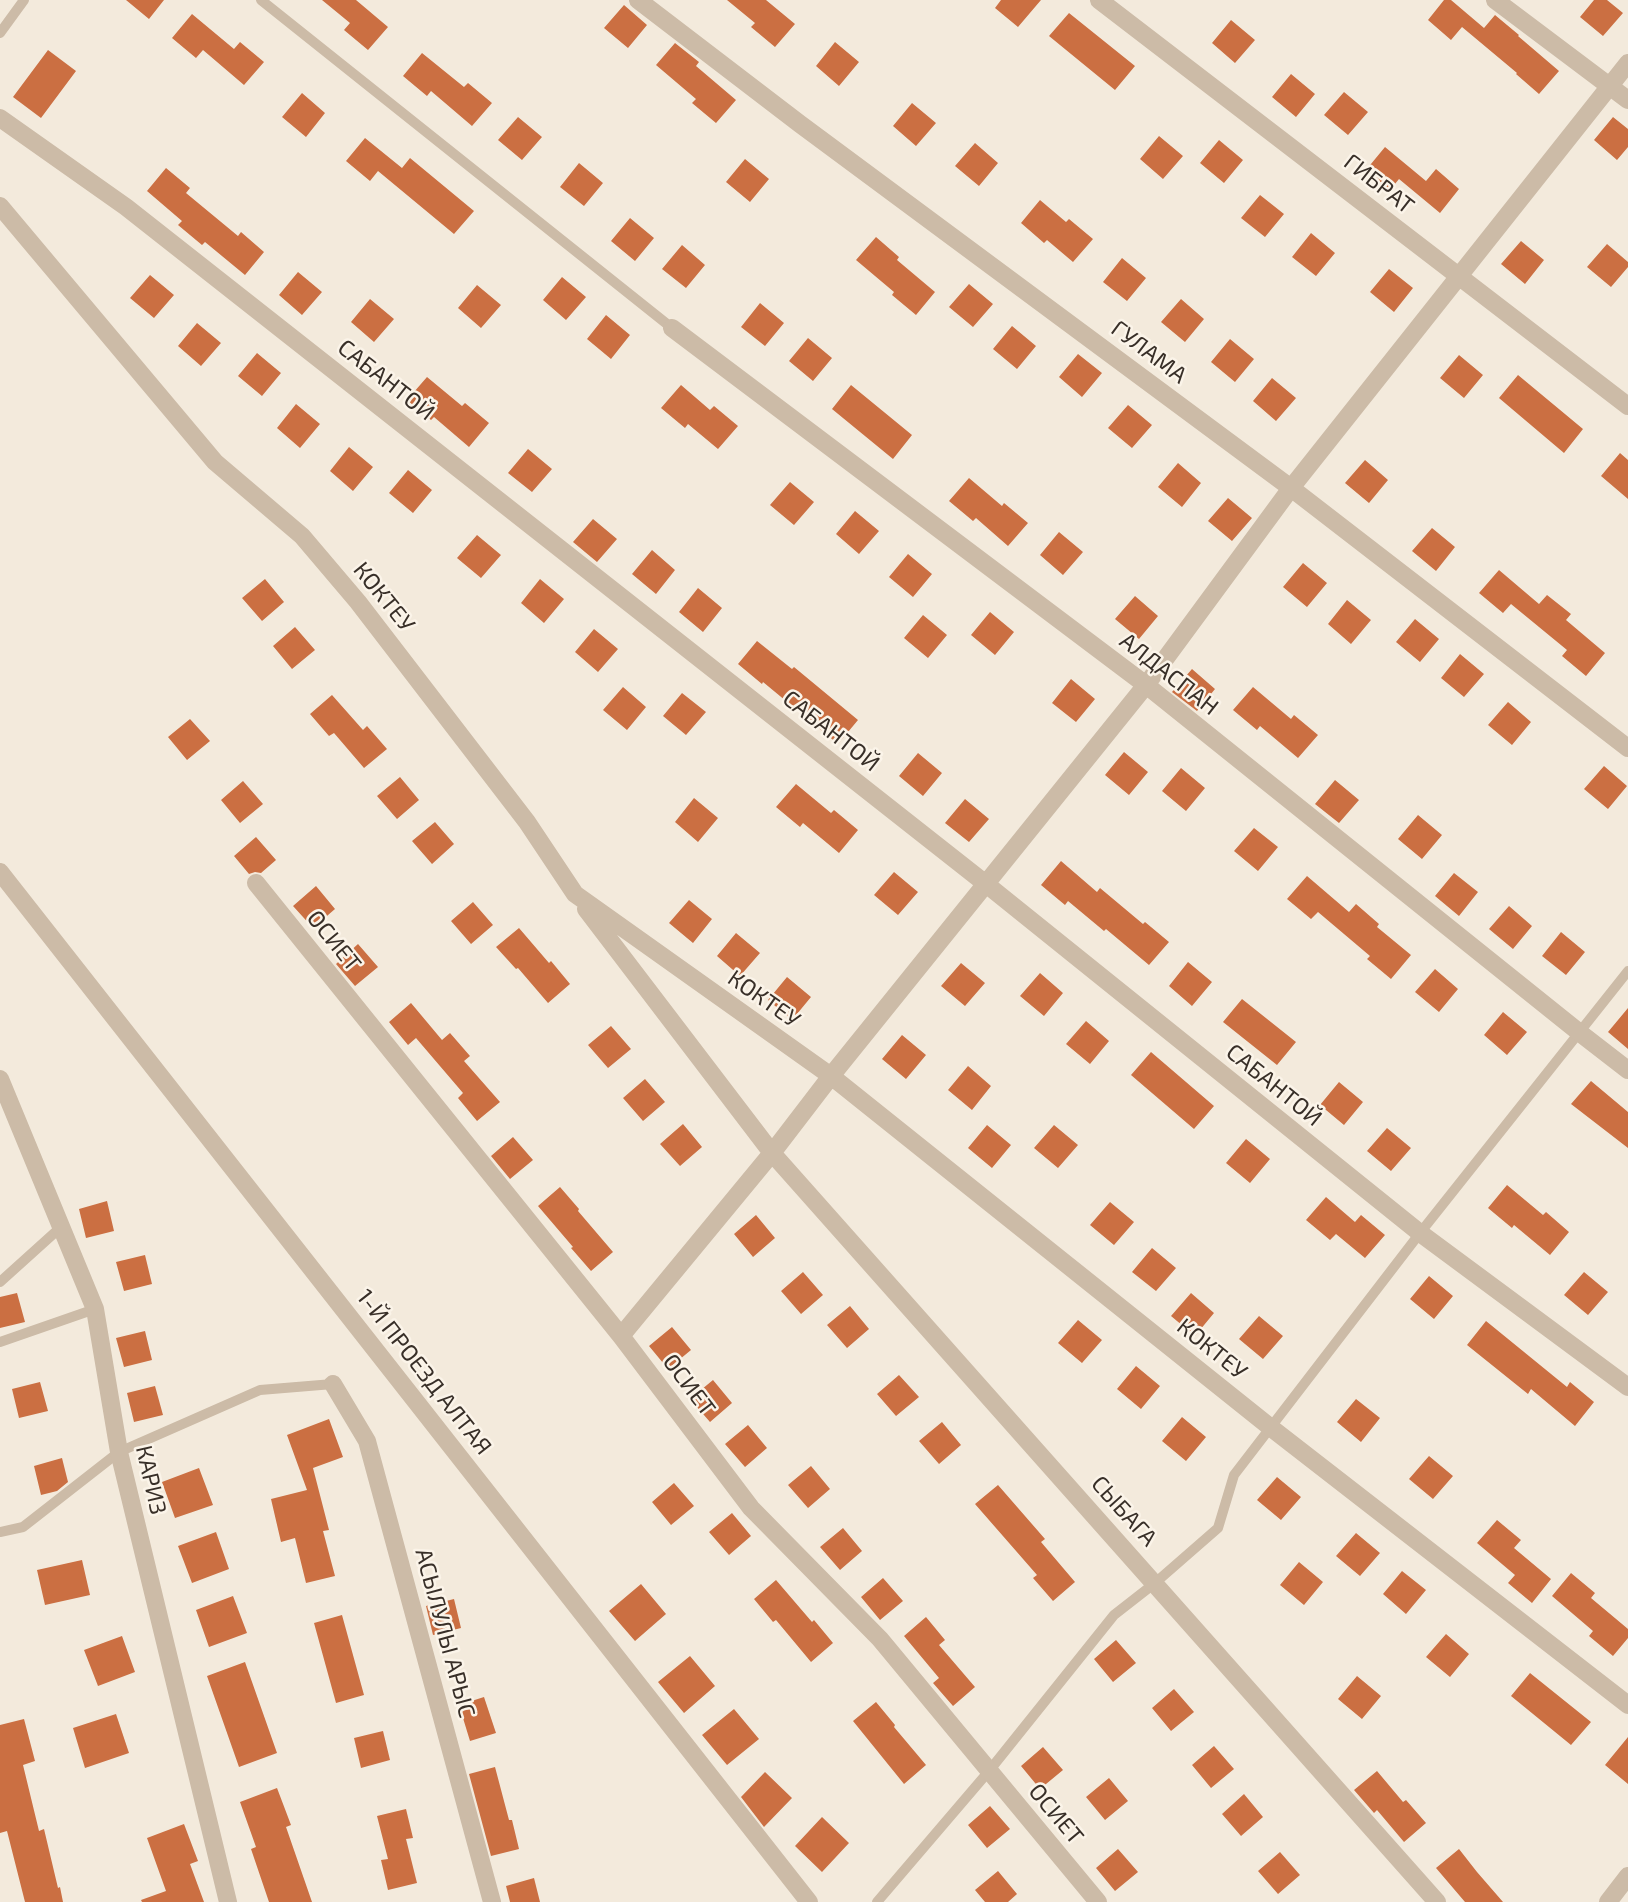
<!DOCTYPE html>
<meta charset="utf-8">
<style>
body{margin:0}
canvas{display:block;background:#f3eadc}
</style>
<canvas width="1628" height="1902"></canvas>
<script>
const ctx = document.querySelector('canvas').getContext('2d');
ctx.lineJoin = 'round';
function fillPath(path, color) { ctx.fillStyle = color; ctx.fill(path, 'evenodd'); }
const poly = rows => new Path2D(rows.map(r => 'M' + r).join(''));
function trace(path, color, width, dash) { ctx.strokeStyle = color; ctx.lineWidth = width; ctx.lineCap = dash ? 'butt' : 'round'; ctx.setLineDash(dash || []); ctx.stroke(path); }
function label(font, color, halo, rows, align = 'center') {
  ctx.font = font + ' "Exo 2",sans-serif'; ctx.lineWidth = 5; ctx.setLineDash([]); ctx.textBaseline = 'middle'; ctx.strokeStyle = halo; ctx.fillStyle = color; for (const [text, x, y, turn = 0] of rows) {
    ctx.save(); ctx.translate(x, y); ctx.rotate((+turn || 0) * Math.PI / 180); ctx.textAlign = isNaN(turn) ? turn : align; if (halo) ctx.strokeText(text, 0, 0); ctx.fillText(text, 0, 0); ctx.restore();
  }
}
fillPath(poly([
 [126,0,164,0,149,19],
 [322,0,356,0,388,27,368,50,344,30,350,23],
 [727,0,766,0,795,24,775,47,751,27,755,23],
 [1001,0,1041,0,1018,27,995,8],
 [1444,0,1451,0,1484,28,1495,15,1519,35,1518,36,1559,71,1539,94,1516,74,1517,73,1462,27,1451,40,1428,20],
 [1594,0,1607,0,1623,13,1603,36,1580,17],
 [624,5,647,25,628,48,604,28],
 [1069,13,1135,66,1115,90,1049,36],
 [192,14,234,49,240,42,264,62,244,85,203,50,196,58,172,38],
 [1231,20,1255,40,1235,63,1212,43],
 [835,42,859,62,839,86,816,66],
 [675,43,699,62,696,66,736,100,716,123,692,103,696,99,656,65],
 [48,50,76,71,41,118,13,97],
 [422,53,464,87,468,83,492,103,472,126,431,91,427,96,403,76],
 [1291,74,1315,94,1296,117,1272,97],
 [1344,92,1368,112,1348,135,1324,115],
 [302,93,325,113,306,137,282,117],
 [912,103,936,123,916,146,893,126],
 [518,117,542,137,522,160,498,140],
 [1613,117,1628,129,1628,147,1617,160,1594,140],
 [1159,136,1183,156,1163,179,1140,159],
 [365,138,402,168,410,158,474,211,454,234,378,171,370,181,346,161],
 [1219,140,1243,160,1224,183,1200,163],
 [975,143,998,163,979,186,955,166],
 [1385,147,1426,181,1436,169,1459,189,1440,213,1399,179,1390,190,1366,170],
 [745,159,769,179,750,202,726,182],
 [579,163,603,183,584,206,560,187],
 [166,168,190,188,186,193,238,236,241,232,264,252,245,275,205,242,202,245,178,225,182,221,147,191],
 [1260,195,1284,214,1265,237,1241,218],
 [1040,200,1066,222,1069,219,1093,239,1073,262,1047,240,1044,243,1021,223],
 [630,218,654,238,635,261,611,241],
 [1311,233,1335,253,1316,276,1292,257],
 [876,237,899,257,897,260,935,292,916,315,892,295,894,292,856,260],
 [1521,241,1544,260,1525,284,1501,264],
 [1607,244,1628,262,1628,267,1611,287,1587,267],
 [682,245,705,265,686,288,662,269],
 [1122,258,1146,278,1127,301,1103,282],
 [1389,269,1413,288,1394,312,1370,292],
 [298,272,322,292,302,315,279,295],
 [150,275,174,295,154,318,130,298],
 [562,277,586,297,566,320,543,300],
 [969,284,993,304,973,327,949,307],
 [477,285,501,305,481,328,458,308],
 [370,299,394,319,374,342,351,322],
 [1181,299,1204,319,1185,342,1161,322],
 [760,303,784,323,765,346,741,327],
 [606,315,630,335,611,359,587,339],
 [197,323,221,343,201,366,178,346],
 [1012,326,1036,346,1017,369,993,349],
 [808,338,832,358,813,381,789,361],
 [1230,339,1254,359,1235,382,1211,362],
 [257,353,281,373,262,396,238,376],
 [1078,354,1102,373,1082,397,1059,377],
 [1459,355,1483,375,1464,398,1440,378],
 [1518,375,1583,429,1564,453,1499,398],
 [427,377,462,406,465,403,489,423,469,447,434,417,431,420,407,400],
 [1272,378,1296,398,1276,421,1253,401],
 [681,385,710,410,714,406,738,426,718,449,688,424,685,428,661,408],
 [851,385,912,435,893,459,832,409],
 [296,404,320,424,300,448,277,428],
 [1128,405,1152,425,1132,448,1108,428],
 [349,447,373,467,353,491,330,471],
 [528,449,552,469,532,492,508,473],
 [1620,453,1628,460,1628,499,1601,476],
 [1365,460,1388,480,1369,503,1345,483],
 [1178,463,1201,483,1182,507,1158,487],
 [408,470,432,490,413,513,389,493],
 [969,478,1002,506,1004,503,1028,523,1008,546,976,518,973,521,949,501],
 [790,482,814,502,794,525,770,505],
 [1228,498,1252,518,1232,541,1208,521],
 [855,511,879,531,859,554,836,534],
 [593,519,617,539,597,562,573,542],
 [1432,528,1455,547,1436,571,1412,551],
 [1059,532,1083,552,1063,575,1040,555],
 [477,535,501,555,481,578,457,558],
 [652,550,675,570,656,594,632,574],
 [908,554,932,574,913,597,889,577],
 [1303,563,1327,583,1307,607,1283,587],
 [1499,570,1539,604,1547,595,1571,614,1566,620,1605,653,1586,676,1562,656,1567,650,1511,604,1503,613,1479,593],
 [265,579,284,602,262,621,242,598],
 [540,579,564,599,544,623,521,603],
 [698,588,722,608,703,632,679,612],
 [1135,596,1158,616,1139,639,1115,619],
 [1347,600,1371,620,1351,644,1328,624],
 [990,612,1014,632,995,655,971,635],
 [923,615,947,635,928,658,904,638],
 [1415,619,1439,639,1420,662,1396,642],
 [295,627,315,650,292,669,273,646],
 [594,629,618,649,598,672,575,652],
 [757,641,792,669,794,667,858,720,838,744,763,682,762,684,738,664],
 [1460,654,1484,674,1464,697,1441,678],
 [1192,669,1215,689,1197,711,1172,692],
 [1071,679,1095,699,1076,722,1052,703],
 [623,687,646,707,627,730,603,710],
 [1253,687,1291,719,1294,715,1318,735,1298,758,1260,726,1257,730,1233,710],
 [682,693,706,712,686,735,663,716],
 [332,695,363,730,367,726,387,749,364,768,334,733,329,736,310,714],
 [1508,702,1531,722,1512,745,1488,725],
 [190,719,210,741,187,760,168,737],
 [1124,752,1148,772,1129,795,1105,775],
 [918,753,942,773,923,796,899,776],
 [1604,766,1627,786,1608,809,1584,789],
 [1181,768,1205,788,1186,811,1162,791],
 [400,777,419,800,397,819,377,796],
 [1335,780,1359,800,1339,823,1315,804],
 [243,781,263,804,240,823,221,800],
 [796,784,831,813,834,810,858,830,839,853,803,823,800,827,776,807],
 [694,798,718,818,698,842,675,822],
 [965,799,989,819,969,842,945,823],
 [1418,815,1442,835,1422,859,1398,839],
 [435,822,454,844,432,864,412,841],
 [1254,828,1278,847,1258,871,1234,851],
 [256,837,276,860,261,873,255,872,249,874,234,856],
 [1061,861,1097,892,1100,888,1143,924,1145,922,1169,942,1149,965,1106,929,1104,931,1068,901,1065,905,1041,885],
 [894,872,918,892,898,915,874,895],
 [1454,873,1478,892,1459,916,1435,896],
 [1307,876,1349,912,1356,904,1379,924,1377,927,1411,955,1391,979,1367,959,1370,956,1318,912,1311,919,1287,899],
 [316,886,335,909,313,928,293,906],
 [689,900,712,919,693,943,669,923],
 [473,902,493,925,471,944,451,921],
 [1509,906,1532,926,1513,949,1489,929],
 [519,928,549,963,551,961,570,984,548,1003,518,968,516,969,496,947],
 [1561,932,1585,952,1566,975,1542,956],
 [736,933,760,953,740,976,717,956],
 [358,944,378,967,355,986,336,964],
 [1188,962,1212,982,1192,1006,1169,986],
 [961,963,985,983,965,1006,941,986],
 [1435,969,1458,989,1439,1012,1415,992],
 [1040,973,1063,993,1044,1016,1020,996],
 [787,977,811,997,792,1020,768,1000],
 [1242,999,1296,1042,1277,1065,1223,1022],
 [411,1003,442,1040,450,1033,470,1056,464,1061,500,1102,477,1121,458,1098,463,1093,416,1038,408,1045,389,1022],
 [1628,1008,1628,1049,1608,1032],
 [1503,1012,1527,1032,1507,1055,1484,1035],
 [1086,1021,1109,1041,1090,1064,1066,1044],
 [611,1026,631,1049,608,1068,588,1045],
 [902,1035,926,1055,906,1079,882,1059],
 [1151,1052,1214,1106,1194,1129,1131,1075],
 [968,1066,991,1086,972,1110,948,1090],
 [645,1079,665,1102,643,1121,623,1098],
 [1591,1081,1628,1112,1628,1148,1571,1104],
 [1339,1082,1363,1102,1344,1125,1320,1105],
 [683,1124,702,1147,680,1166,660,1144],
 [987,1125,1011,1145,992,1168,968,1148],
 [1054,1125,1078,1145,1058,1168,1034,1148],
 [1387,1128,1411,1148,1391,1171,1367,1151],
 [513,1137,533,1160,510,1179,491,1156],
 [1246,1139,1270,1159,1250,1183,1226,1163],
 [1507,1185,1543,1215,1546,1212,1569,1232,1550,1255,1514,1225,1512,1228,1488,1208],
 [560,1187,579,1209,578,1211,613,1252,591,1271,571,1248,573,1247,538,1206],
 [1326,1197,1355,1222,1361,1215,1385,1235,1365,1258,1336,1234,1330,1240,1306,1220],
 [107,1201,114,1231,86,1238,79,1209],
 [1110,1202,1134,1222,1114,1245,1090,1225],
 [756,1215,775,1238,753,1257,734,1234],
 [1152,1248,1176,1268,1156,1291,1132,1272],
 [145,1255,152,1284,124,1291,116,1262],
 [803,1272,823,1295,801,1314,781,1291],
 [1584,1272,1608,1292,1588,1315,1564,1295],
 [1429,1276,1453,1296,1434,1319,1410,1299],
 [17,1293,25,1322,0,1328,0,1297],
 [1191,1293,1214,1313,1195,1336,1171,1316],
 [850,1306,869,1329,847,1348,827,1325],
 [1259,1316,1283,1336,1263,1359,1239,1339],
 [1078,1320,1102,1340,1082,1363,1058,1343],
 [1486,1321,1567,1387,1570,1382,1594,1402,1575,1426,1531,1389,1528,1394,1467,1345],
 [672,1327,691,1350,668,1369,649,1346],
 [145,1331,152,1360,124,1367,116,1338],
 [1136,1366,1160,1386,1141,1409,1117,1389],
 [899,1375,919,1397,896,1416,877,1394],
 [713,1380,732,1403,710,1422,690,1399],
 [40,1382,48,1411,19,1418,12,1389],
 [155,1386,163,1415,134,1422,127,1393],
 [1356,1399,1380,1418,1361,1442,1337,1422],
 [1182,1417,1206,1437,1186,1461,1162,1441],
 [329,1419,343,1457,313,1468,329,1530,323,1531,335,1576,306,1583,295,1538,281,1542,271,1499,307,1490,287,1435],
 [942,1422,961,1445,939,1464,919,1441],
 [748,1425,767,1448,745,1467,725,1444],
 [1429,1456,1453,1476,1433,1499,1409,1479],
 [62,1458,68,1482,57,1491,41,1495,34,1466],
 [811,1466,830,1489,808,1508,788,1485],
 [199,1468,213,1505,175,1518,162,1482],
 [1277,1477,1301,1497,1281,1520,1257,1500],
 [674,1483,694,1506,671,1525,652,1502],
 [998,1485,1045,1539,1041,1542,1075,1582,1053,1601,1033,1578,1037,1575,975,1504],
 [732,1513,751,1536,729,1555,709,1532],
 [1497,1520,1521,1540,1514,1548,1551,1579,1532,1603,1508,1583,1515,1575,1477,1543],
 [843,1528,862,1551,840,1570,820,1547],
 [216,1532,229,1569,192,1583,178,1546],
 [1356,1533,1380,1553,1360,1576,1336,1556],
 [82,1560,90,1595,45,1605,37,1570],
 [1299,1562,1323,1582,1304,1605,1280,1585],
 [1402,1571,1426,1590,1406,1614,1383,1594],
 [1571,1573,1595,1593,1591,1598,1628,1629,1628,1638,1613,1656,1589,1636,1593,1631,1552,1596],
 [883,1578,903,1601,880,1620,861,1597],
 [776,1580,812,1622,814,1620,833,1643,811,1662,776,1620,773,1622,754,1599],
 [641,1584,666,1614,635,1641,609,1611],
 [233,1596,247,1633,209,1647,196,1610],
 [454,1599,461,1628,433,1635,426,1606],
 [342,1615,364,1695,336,1703,314,1623],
 [926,1617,945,1640,939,1645,975,1687,953,1706,933,1683,939,1678,904,1636],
 [1446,1634,1469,1654,1450,1677,1426,1657],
 [122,1636,135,1672,98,1686,84,1650],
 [1116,1640,1136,1663,1113,1682,1094,1659],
 [690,1656,715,1686,684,1713,658,1682],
 [245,1662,277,1753,239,1767,207,1676],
 [1530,1673,1591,1722,1571,1745,1511,1696],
 [1357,1676,1381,1696,1362,1719,1338,1699],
 [1174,1689,1194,1712,1171,1731,1152,1708],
 [484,1697,496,1733,470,1741,459,1705],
 [876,1702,895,1725,894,1727,926,1765,904,1784,853,1721],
 [734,1709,759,1739,727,1765,702,1735],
 [116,1714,129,1753,85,1768,73,1728],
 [24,1719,35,1761,23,1765,39,1831,44,1829,58,1888,60,1887,63,1902,25,1902,7,1831,0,1833,0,1725],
 [383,1731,390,1760,361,1768,354,1738],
 [1628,1737,1628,1784,1605,1765],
 [1214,1746,1234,1769,1211,1788,1192,1765],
 [1043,1747,1063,1770,1040,1789,1021,1766],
 [495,1767,509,1820,512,1820,519,1849,491,1856,469,1774],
 [1377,1771,1403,1802,1406,1800,1426,1823,1404,1842,1377,1810,1374,1813,1354,1790],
 [765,1772,792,1798,764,1827,741,1797],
 [1109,1778,1128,1801,1105,1820,1086,1797],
 [277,1788,291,1825,286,1827,312,1902,269,1902,251,1849,256,1847,240,1802],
 [1244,1794,1263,1817,1241,1836,1222,1814],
 [990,1806,1010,1829,987,1848,968,1825],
 [406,1809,413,1838,406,1839,417,1883,388,1890,381,1860,388,1859,377,1816],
 [822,1817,849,1843,822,1872,795,1846],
 [184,1824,198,1861,190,1864,204,1902,142,1902,141,1900,166,1891,147,1838],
 [1118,1849,1138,1872,1115,1891,1096,1868],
 [1459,1849,1477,1872,1503,1902,1465,1902,1436,1868],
 [1280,1852,1300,1875,1278,1894,1258,1871],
 [998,1871,1017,1894,1008,1902,985,1902,975,1890],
 [534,1878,540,1902,510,1902,506,1886]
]), '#cb6f42');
trace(poly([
 [261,0,672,328],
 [0,33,24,0],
 [0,1282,61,1227],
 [0,1342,95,1309],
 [0,1532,23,1527,119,1452,260,1390,333,1384],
 [877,1902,989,1771,1114,1615,1155,1583,1218,1528,1234,1475,1420,1233,1628,971]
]), '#ccbba7', 10);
trace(poly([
 [638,0,800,124,1291,488,1628,748],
 [1099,0,1628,406],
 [1495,0,1628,100],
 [0,118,126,207,986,884,1420,1233,1628,1387],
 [0,206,215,462,302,536,358,602,527,822,575,894,831,1076,1270,1427,1628,1705],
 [672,328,1146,685,1580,1033,1628,1070],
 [0,872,809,1902],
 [256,883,621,1336,751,1508,880,1639,1098,1902],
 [586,909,772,1153,1437,1902],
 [0,1079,95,1309,119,1452,228,1902],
 [621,1336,772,1153,831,1076,1146,685,1291,488,1628,63],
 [333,1384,367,1441,492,1902],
 [1608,1902,1628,1876]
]), '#ccbba7', 18);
label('23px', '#382f28', '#fbf4e9', [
 ["ГИБРАТ",1379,184,38],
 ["ГУЛАМА",1149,352,37],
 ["САБАНТОЙ",386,380,38],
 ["КОКТЕУ",384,597,51],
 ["АЛДАСПАН",1169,674,38],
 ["САБАНТОЙ",831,731,38],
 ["ОСИЕТ",334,941,51],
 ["КОКТЕУ",764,999,35],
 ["САБАНТОЙ",1274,1085,39],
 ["КОКТЕУ",1212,1349,39],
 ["1-Й ПРОЕЗД АЛТАЯ",424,1372,52],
 ["ОСИЕТ",689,1385,53],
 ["КАРИЗ",151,1480,77],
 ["СЫБАГА",1124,1511,48],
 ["АСЫЛУЛЫ АРЫС",445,1633,75],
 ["ОСИЕТ",1056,1814,50]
]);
</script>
